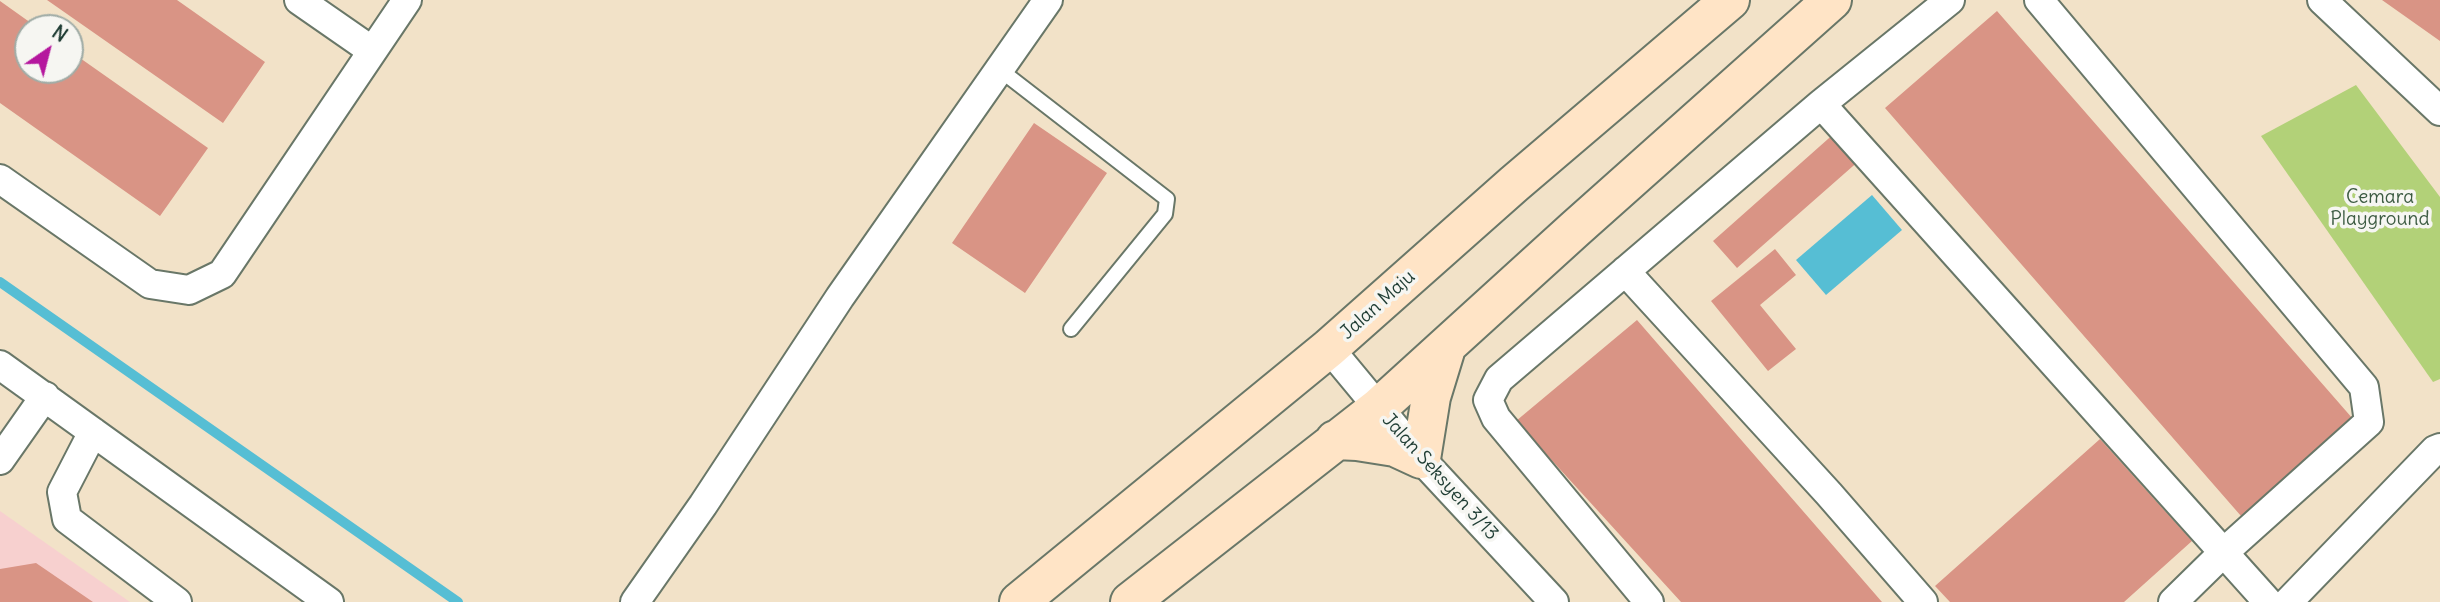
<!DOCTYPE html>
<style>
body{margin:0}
#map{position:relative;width:2440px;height:602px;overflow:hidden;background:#f2e2c8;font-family:Delius,sans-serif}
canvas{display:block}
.north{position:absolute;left:14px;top:14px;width:70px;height:70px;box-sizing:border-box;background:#f6f6f2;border:2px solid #a0aca6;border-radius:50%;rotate:35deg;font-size:19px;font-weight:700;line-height:28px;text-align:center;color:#1f3d34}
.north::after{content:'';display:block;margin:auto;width:24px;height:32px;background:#b5179e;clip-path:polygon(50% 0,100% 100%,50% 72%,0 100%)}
</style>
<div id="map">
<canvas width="2440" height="602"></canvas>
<div class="north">N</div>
</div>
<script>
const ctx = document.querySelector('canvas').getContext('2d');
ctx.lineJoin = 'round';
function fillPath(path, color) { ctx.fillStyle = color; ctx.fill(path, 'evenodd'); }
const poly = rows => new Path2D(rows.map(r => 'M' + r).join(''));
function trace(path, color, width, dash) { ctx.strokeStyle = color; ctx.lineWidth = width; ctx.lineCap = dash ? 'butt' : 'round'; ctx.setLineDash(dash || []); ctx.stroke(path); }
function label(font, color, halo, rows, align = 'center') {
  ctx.font = font + ' Delius,sans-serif'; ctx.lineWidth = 7; ctx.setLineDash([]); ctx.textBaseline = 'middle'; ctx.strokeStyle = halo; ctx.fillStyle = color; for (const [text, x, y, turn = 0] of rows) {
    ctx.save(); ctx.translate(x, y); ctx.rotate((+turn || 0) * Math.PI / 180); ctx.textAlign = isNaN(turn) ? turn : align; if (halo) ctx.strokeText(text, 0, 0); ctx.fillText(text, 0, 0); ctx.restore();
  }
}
fillPath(poly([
 [0,511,130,602,0,602]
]), '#f7d0cf');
fillPath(poly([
 [2356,85,2440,197,2440,379,2433,382,2261,136]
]), '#b2d178');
fillPath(poly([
 [1872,195,1902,230,1826,295,1796,260]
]), '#56bed4');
trace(poly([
 [0,282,458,602]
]), '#56bed4', 10);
fillPath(poly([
 [47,0,177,0,265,62,223,123],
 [2382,0,2440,0,2440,41],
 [0,1,38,28,28,28,28,70,70,70,70,51,208,148,160,216,0,103],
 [1997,11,2353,419,2241,516,1885,108],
 [1034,123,1107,173,1025,293,952,243],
 [1837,131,1861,159,1737,268,1713,241],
 [1775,249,1796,275,1760,305,1796,349,1768,371,1711,301],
 [1637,320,1882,602,1681,602,1516,421],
 [2100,439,2192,541,2124,602,1950,602,1935,586],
 [36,563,93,602,0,602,0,569]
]), '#d99485');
const lane = poly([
 [999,69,1167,199,1165,214,1071,329]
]);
const street = poly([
 [299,0,371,50],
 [2039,0,2364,387,2369,422,2223,553,2173,602],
 [2322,0,2440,111],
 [1821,104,2268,602],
 [0,179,150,284,189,290,222,274,407,0],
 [1625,271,1829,494,1923,602],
 [1329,348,1421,459,1554,602],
 [0,365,329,602],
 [93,432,62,492,67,519,177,602],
 [0,460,45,396],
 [635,602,703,505,840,297,1048,0],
 [1649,602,1496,418,1488,400,1499,379,1821,104,1950,0],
 [2288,602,2435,450,2440,448]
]);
const secondary = poly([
 [1335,440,1357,441,1395,447,1421,459,1431,397,1446,348],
 [1019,602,1329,348,1514,184,1730,0],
 [1130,602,1378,408,1575,229,1832,0]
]);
trace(lane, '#697768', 18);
trace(street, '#697768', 32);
trace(secondary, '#697768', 42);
trace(lane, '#fff', 14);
trace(street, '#fff', 28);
trace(secondary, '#ffe4c6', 38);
label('19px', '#3c5b42', '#f6f6f2', [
 ["Cemara",2380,198],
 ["Playground",2380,220]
]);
label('19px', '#1f3d34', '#f6f6f2', [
 ["Jalan Maju",1378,305,-42],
 ["Jalan Seksyen 3/13",1440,477,48]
]);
</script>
